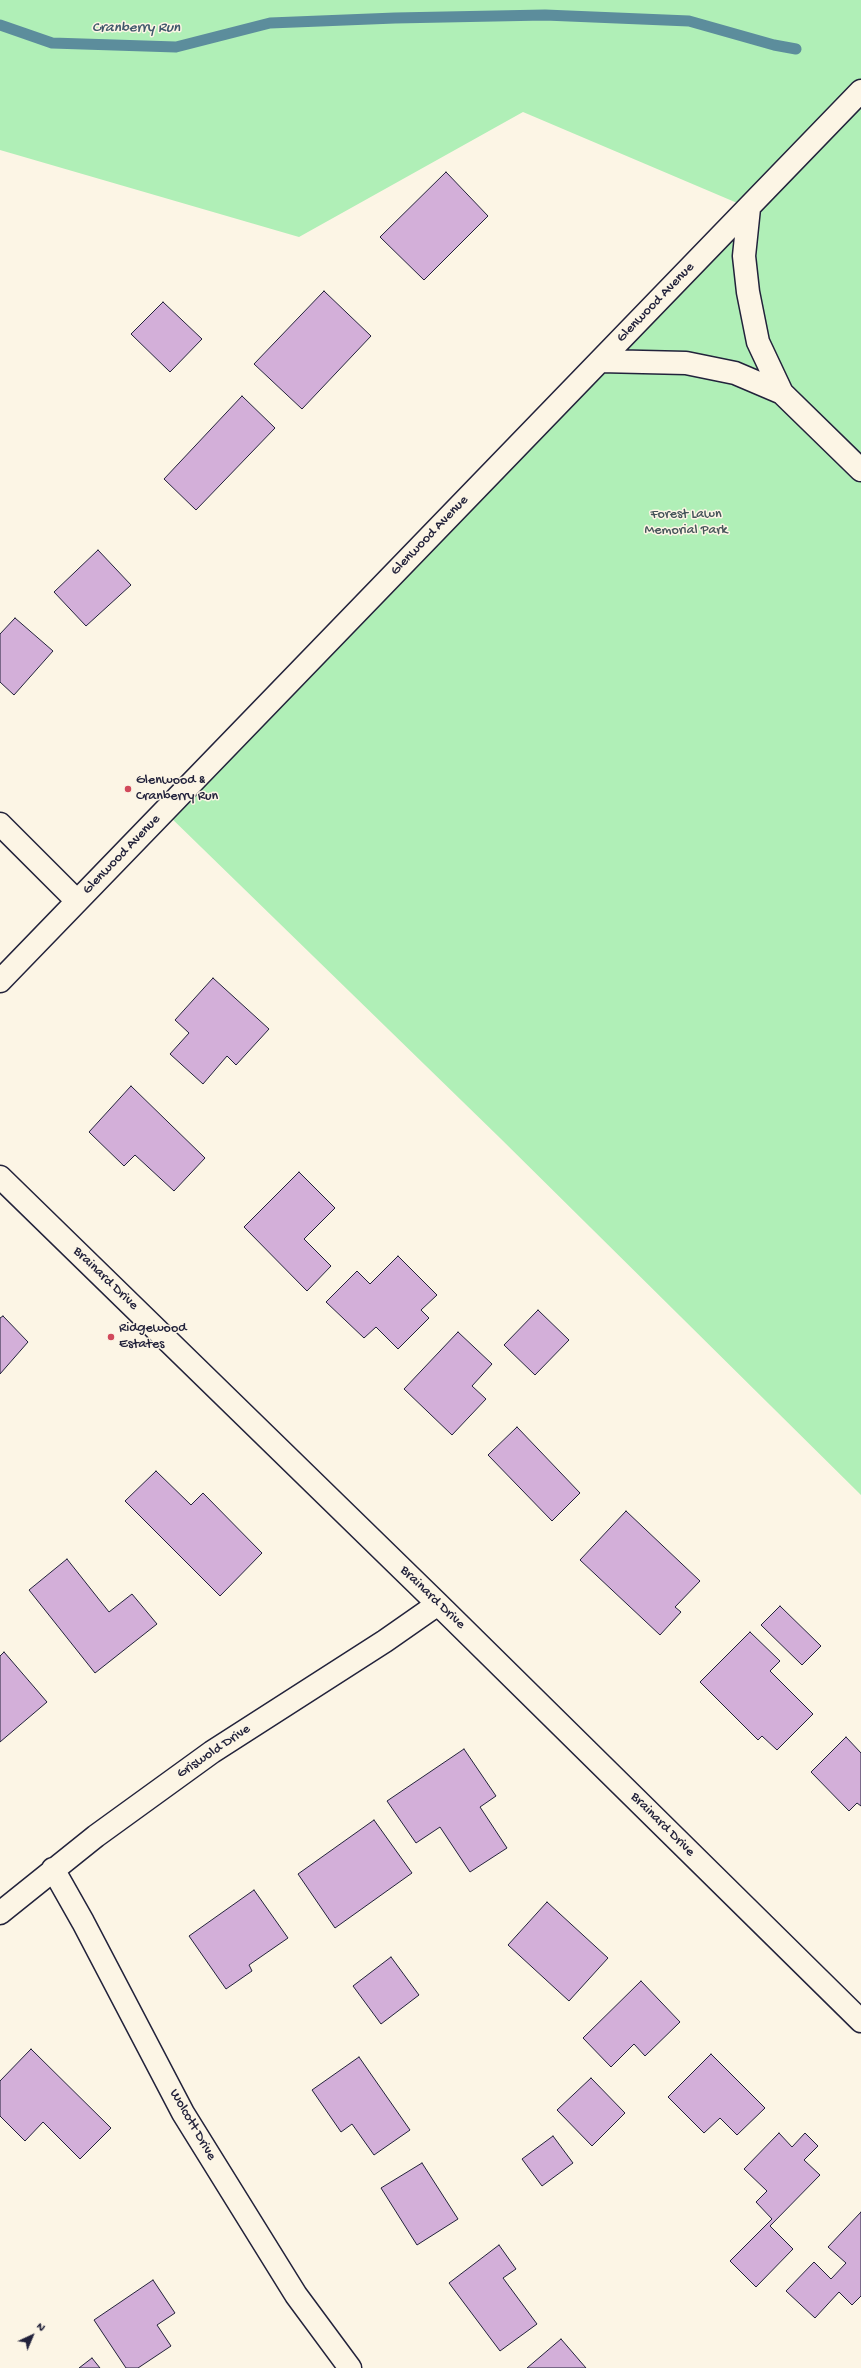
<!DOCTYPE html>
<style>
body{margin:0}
#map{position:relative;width:861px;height:2368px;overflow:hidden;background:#fcf5e5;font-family:"Gochi Hand",sans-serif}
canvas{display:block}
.north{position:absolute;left:12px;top:2316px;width:40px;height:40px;-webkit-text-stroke:3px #fcf5e5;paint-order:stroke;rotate:44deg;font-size:11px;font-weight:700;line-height:16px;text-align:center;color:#22223b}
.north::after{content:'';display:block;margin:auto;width:14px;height:18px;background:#22223b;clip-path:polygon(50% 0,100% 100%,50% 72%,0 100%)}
</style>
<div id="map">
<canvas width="861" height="2368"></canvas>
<div class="north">N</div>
</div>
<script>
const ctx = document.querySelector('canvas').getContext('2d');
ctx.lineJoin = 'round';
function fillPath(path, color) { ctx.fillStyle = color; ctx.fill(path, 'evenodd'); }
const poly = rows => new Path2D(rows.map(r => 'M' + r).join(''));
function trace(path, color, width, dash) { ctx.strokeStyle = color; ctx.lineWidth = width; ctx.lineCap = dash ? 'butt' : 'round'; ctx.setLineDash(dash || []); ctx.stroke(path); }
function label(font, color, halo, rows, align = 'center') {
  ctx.font = font + ' "Gochi Hand",sans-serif'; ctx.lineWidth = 3; ctx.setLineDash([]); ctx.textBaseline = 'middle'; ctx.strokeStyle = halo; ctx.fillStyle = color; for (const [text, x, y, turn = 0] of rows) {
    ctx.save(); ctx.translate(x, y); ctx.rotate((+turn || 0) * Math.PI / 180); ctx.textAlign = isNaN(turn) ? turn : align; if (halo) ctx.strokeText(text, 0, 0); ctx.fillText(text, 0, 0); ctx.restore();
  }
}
fillPath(poly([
 [0,0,861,0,861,1495,500,1138,164,811,749,208,523,112,299,237,0,150]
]), '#b0efb7');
trace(poly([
 [0,25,52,43,176,47,270,23,395,18,545,15,689,21,774,45,796,49]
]), '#5c8d9c', 11);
const building = poly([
 [446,172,488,216,424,280,380,237,446,172],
 [324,291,371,336,302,409,254,364,324,291],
 [163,302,202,339,170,372,131,334,163,302],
 [242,396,275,428,196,510,164,479,242,396],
 [98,550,131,585,86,626,54,592,98,550],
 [15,618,53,651,14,695,0,682,0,634,15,618],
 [213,978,269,1029,236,1065,227,1056,203,1084,170,1054,189,1033,175,1020,213,978],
 [131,1086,205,1158,174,1191,135,1155,124,1166,89,1132,131,1086],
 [299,1172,335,1208,304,1239,331,1266,307,1291,244,1227,299,1172],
 [398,1256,437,1295,421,1310,429,1318,398,1349,376,1327,364,1338,326,1302,357,1271,370,1284,398,1256],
 [538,1310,569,1340,535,1375,504,1345,538,1310],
 [3,1316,28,1342,0,1374,0,1318,3,1316],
 [458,1332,492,1364,472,1386,486,1399,452,1435,404,1389,458,1332],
 [517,1427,580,1493,552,1521,488,1455,517,1427],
 [156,1471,191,1505,203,1493,262,1553,220,1596,125,1501,156,1471],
 [626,1511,700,1581,675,1607,681,1612,660,1635,580,1560,626,1511],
 [67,1559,109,1612,132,1594,157,1624,95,1673,29,1590,67,1559],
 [780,1606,821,1646,802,1665,761,1625,780,1606],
 [750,1632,780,1661,770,1671,813,1714,777,1750,762,1736,758,1740,700,1682,750,1632],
 [4,1652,47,1702,0,1742,0,1656,4,1652],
 [846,1737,861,1753,861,1806,857,1803,849,1811,811,1772,846,1737],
 [464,1749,496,1796,480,1807,507,1848,470,1872,440,1827,416,1843,387,1801,464,1749],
 [374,1820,412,1873,335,1928,298,1874,374,1820],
 [254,1890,288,1938,249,1965,252,1971,226,1989,189,1936,254,1890],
 [547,1902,608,1958,569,2001,508,1945,547,1902],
 [391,1957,419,1995,381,2024,353,1986,391,1957],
 [641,1981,680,2022,645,2056,634,2044,611,2067,583,2038,641,1981],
 [31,2049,111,2128,80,2159,43,2122,25,2141,0,2116,0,2081,31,2049],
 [711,2054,765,2108,737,2135,720,2118,704,2133,668,2097,711,2054],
 [359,2057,410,2130,374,2155,352,2124,341,2132,312,2090,359,2057],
 [591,2078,625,2113,592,2146,557,2110,591,2078],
 [779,2133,792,2147,805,2133,818,2146,804,2160,820,2175,770,2226,793,2249,756,2287,730,2261,772,2219,756,2202,767,2191,744,2169,779,2133],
 [553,2136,573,2163,542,2186,522,2159,553,2136],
 [422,2163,458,2219,417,2245,381,2188,422,2163],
 [861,2212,861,2296,852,2305,839,2292,815,2318,786,2291,814,2262,831,2279,846,2263,828,2247,861,2212],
 [499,2245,516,2269,503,2278,537,2324,500,2351,449,2283,499,2245],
 [153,2280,175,2313,157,2325,171,2346,138,2368,126,2368,94,2320,153,2280],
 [561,2339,586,2368,527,2368,561,2339],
 [92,2358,100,2368,79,2368,92,2358]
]);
fillPath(building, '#d3afd9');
trace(building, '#22223b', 1);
const minor = poly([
 [749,208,744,256,748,292,758,342,782,393],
 [600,361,686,363,735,373,782,393,861,470],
 [0,824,77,901],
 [0,981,861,91],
 [0,1177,438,1604,861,2021],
 [53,1869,83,1922,183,2113,296,2295,350,2368],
 [0,1913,96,1836,212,1752,385,1641,438,1604]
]);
trace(minor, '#22223b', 25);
trace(minor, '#fcf5e5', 22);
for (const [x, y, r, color] of [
 [128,789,4,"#d1495b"],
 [111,1337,4,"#d1495b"]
]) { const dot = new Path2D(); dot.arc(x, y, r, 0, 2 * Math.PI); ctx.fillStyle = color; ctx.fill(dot); trace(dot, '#fcf5e5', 1.5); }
label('14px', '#22223b', '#fcf5e5', [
 ["Glenwood Avenue",656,303,-46],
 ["Glenwood Avenue",430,536,-46],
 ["Glenwood Avenue",122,855,-46],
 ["Brainard Drive",105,1279,44],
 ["Brainard Drive",432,1598,44],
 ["Griswold Drive",214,1752,-34],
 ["Brainard Drive",662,1825,45],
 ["Wolcott Drive",192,2125,60]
]);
label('14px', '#46555a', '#fcf5e5', [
 ["Forest Lawn",686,515],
 ["Memorial Park",686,531]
]);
label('14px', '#22223b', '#fcf5e5', [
 ["Glenwood &",136,781],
 ["Cranberry Run",136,797],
 ["Ridgewood",119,1329],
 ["Estates",119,1345]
], 'left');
label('italic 15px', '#3f576b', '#fcf5e5', [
 ["Cranberry Run",136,29]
]);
</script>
